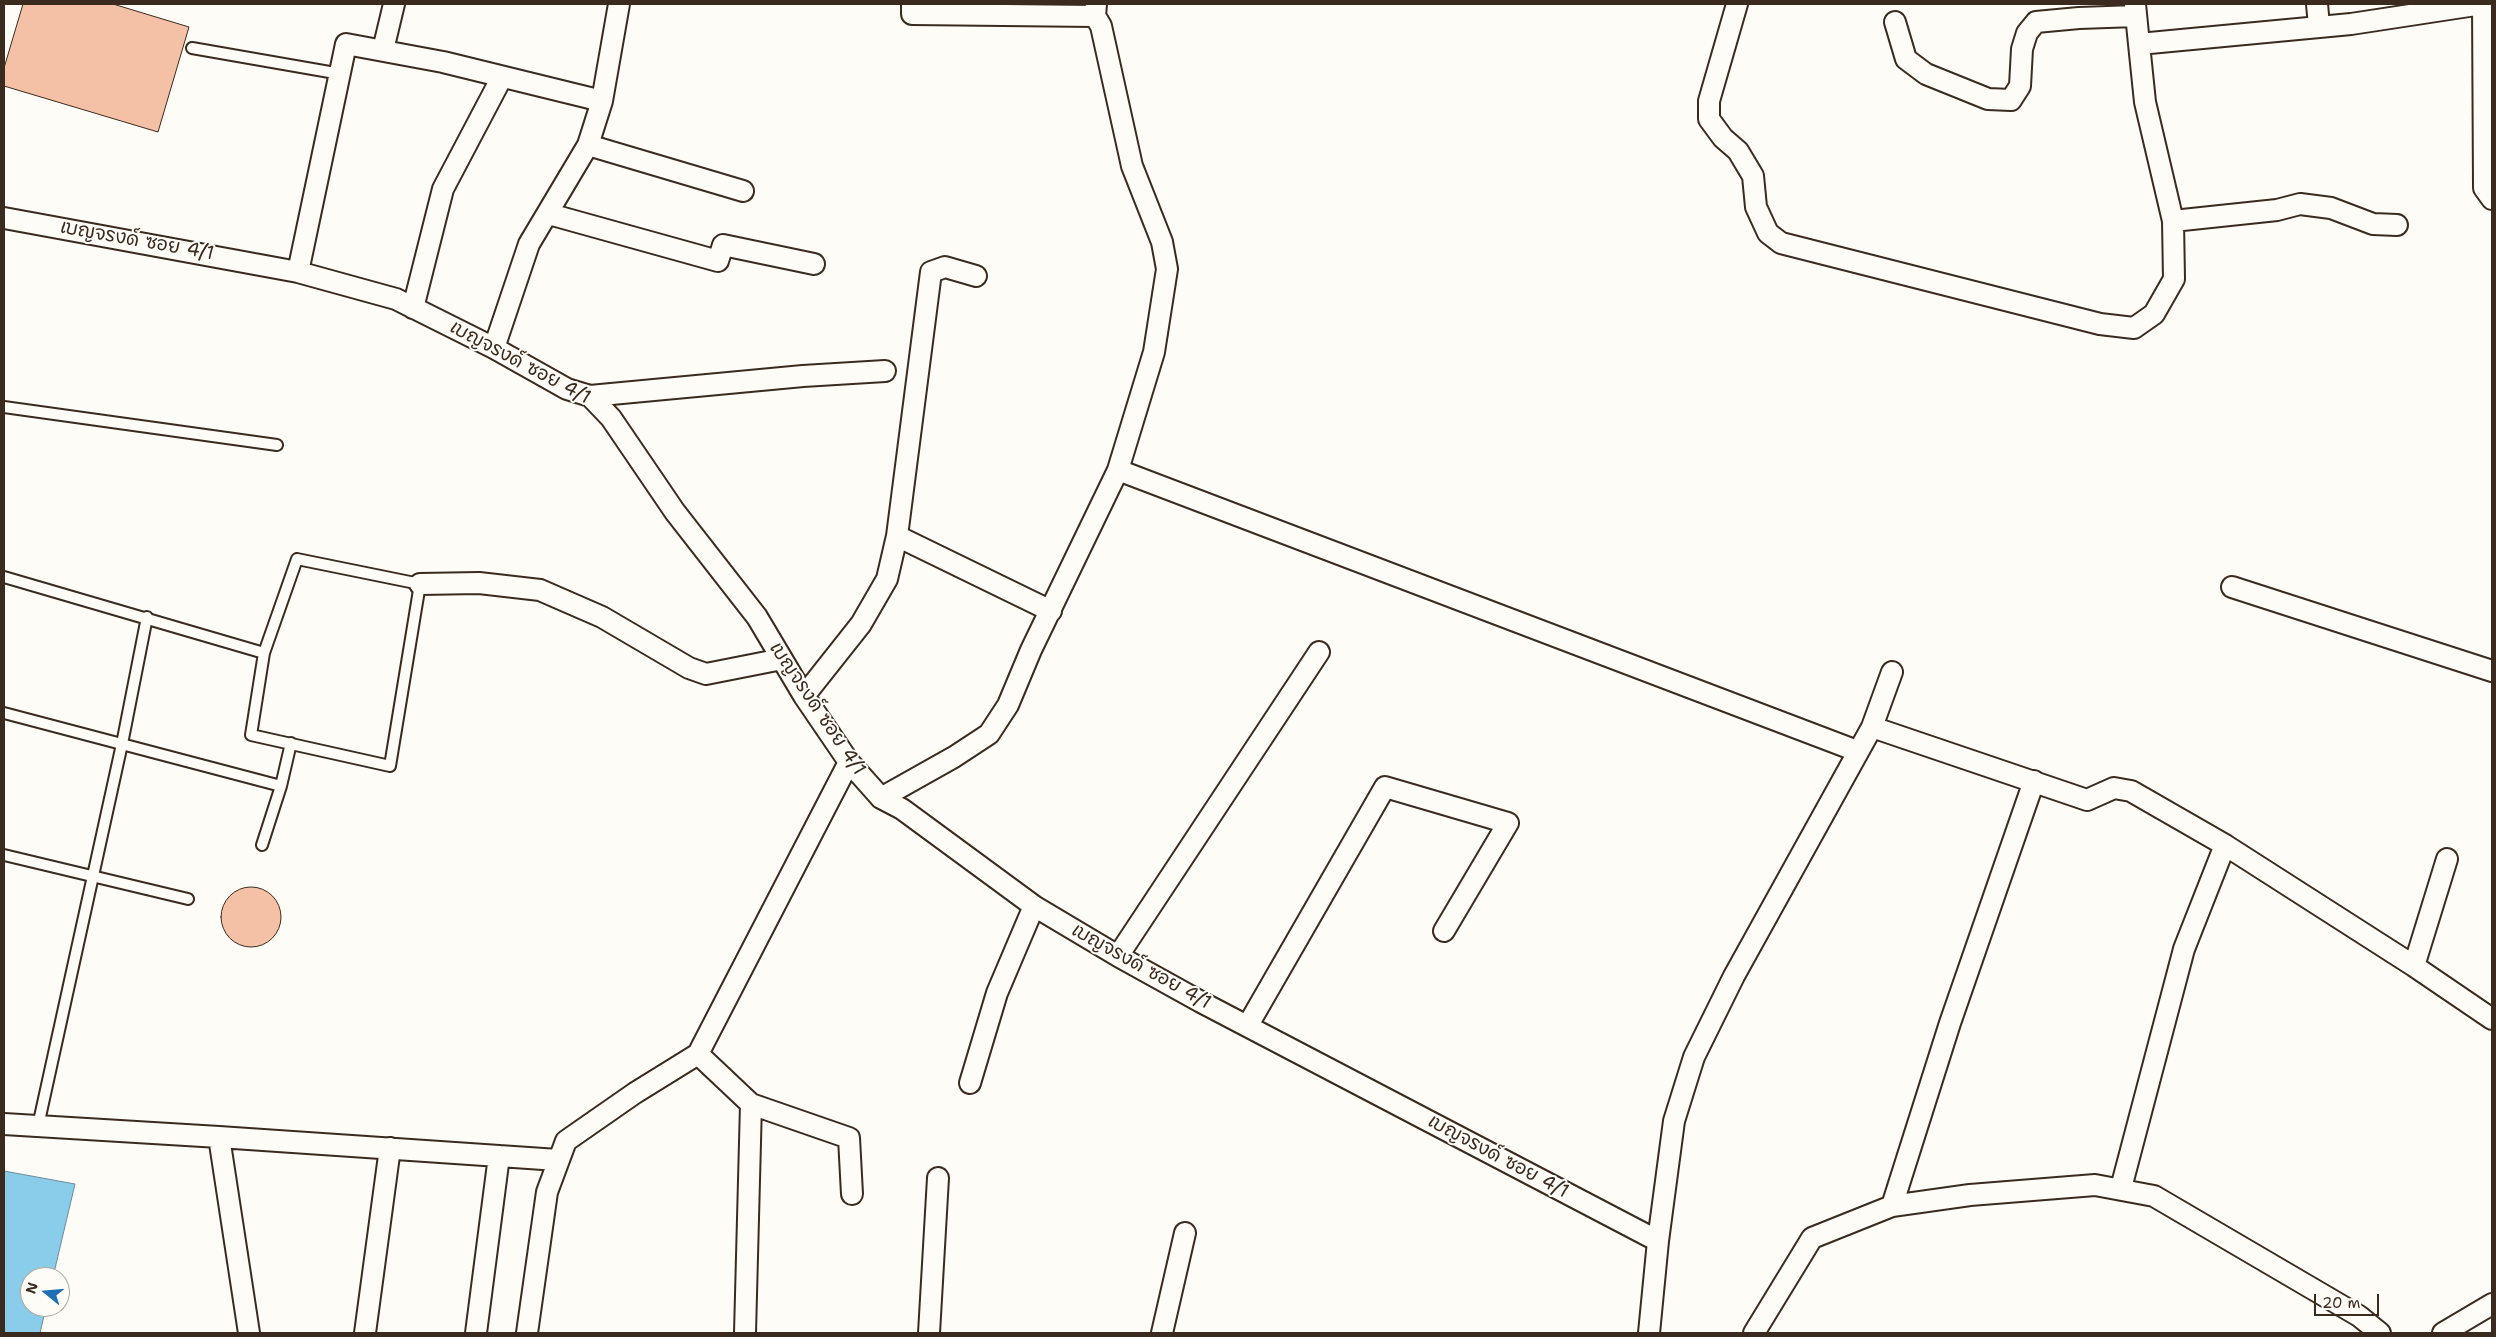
<!DOCTYPE html>
<meta charset="utf-8">
<style>
body{margin:0}
#map{position:relative;width:2496px;height:1337px;overflow:hidden;background:#fdfcf7;font-family:"Shantell Sans",sans-serif}
canvas{display:block}
.frame{position:absolute;inset:0;border:5px solid #3b2a1e;pointer-events:none}
.north{position:absolute;left:20px;top:1267px;width:50px;height:50px;box-sizing:border-box;background:#fdfcf7;border:1px solid #afa8a0;border-radius:50%;rotate:287deg;font-size:14px;font-weight:700;line-height:20px;text-align:center;color:#3b2a1e}
.north::after{content:'';display:block;margin:auto;width:18px;height:22px;background:#1f6fb2;clip-path:polygon(50% 0,100% 100%,50% 72%,0 100%)}
.scale{position:absolute;left:2314px;top:1294px;width:65px;height:22px;box-sizing:border-box;border:2px solid #3b2a1e;border-top:0;padding-left:6px;font-size:15px;line-height:18px;white-space:nowrap;color:#3b2a1e;-webkit-text-stroke:4px #fdfcf7;paint-order:stroke}
</style>
<div id="map">
<canvas width="2496" height="1337"></canvas>
<div class="frame"></div>
<div class="north">N</div>
<div class="scale">20 m</div>
</div>
<script>
const ctx = document.querySelector('canvas').getContext('2d');
ctx.lineJoin = 'round';
function fillPath(path, color) { ctx.fillStyle = color; ctx.fill(path, 'evenodd'); }
const poly = rows => new Path2D(rows.map(r => 'M' + r).join(''));
function trace(path, color, width, dash) { ctx.strokeStyle = color; ctx.lineWidth = width; ctx.lineCap = dash ? 'butt' : 'round'; ctx.setLineDash(dash || []); ctx.stroke(path); }
function label(font, color, halo, rows, align = 'center') {
  ctx.font = font + ' "Shantell Sans","Playpen Sans Thai",sans-serif'; ctx.lineWidth = 4; ctx.setLineDash([]); ctx.textBaseline = 'middle'; ctx.strokeStyle = halo; ctx.fillStyle = color; for (const [text, x, y, turn = 0] of rows) {
    ctx.save(); ctx.translate(x, y); ctx.rotate((+turn || 0) * Math.PI / 180); ctx.textAlign = isNaN(turn) ? turn : align; if (halo) ctx.strokeText(text, 0, 0); ctx.fillText(text, 0, 0); ctx.restore();
  }
}
const water = poly([
 [4,1171,75,1184,53,1277,30,1277,30,1307,46,1307,40,1333,4,1333,4,1171]
]);
fillPath(water, '#89cdea');
trace(water, '#6a8c98', 1);
const building = poly([
 [23,4,113,4,189,27,158,132,4,86,4,68,23,4],
 '221 917a30 30 0 1 1 60 0a30 30 0 1 1-60 0Z'
]);
fillPath(building, '#f5c1a6');
trace(building, '#3b2a1e', 1);
const service = poly([
 [192,48,341,74],
 [4,407,277,445],
 [297,559,420,584,390,766,251,735,264,653,297,559],
 [4,577,264,653],
 [4,713,281,786],
 [262,845,281,786,291,743],
 [4,855,188,899],
 [38,1126,122,744,147,617]
]);
const minor = poly([
 [912,4,912,14,1095,16],
 [1737,4,1709,101,1709,119,1723,138,1738,151,1753,176,1756,207,1768,233,1781,243,2100,324,2134,328,2154,314,2174,279,2173,221,2145,102,2139,44],
 [2135,4,2139,44,2351,24,2482,4],
 [2317,4,2319,26],
 [2483,4,2484,188,2492,199],
 [1895,22,1906,59,1926,74,1988,99,2011,100,2020,86,2022,49,2027,33,2036,22,2079,18,2136,16],
 [383,50,394,4],
 [588,145,743,191],
 [549,214,718,261,723,245,814,264],
 [4,218,298,272,396,299,494,348,567,389,590,396,611,418,675,512,757,617,804,696,849,762,881,798,902,809,1034,906,1118,956,1201,1002,1658,1241],
 [2173,221,2277,210,2300,204,2331,208,2373,224,2397,225],
 [298,272,346,44,443,62,602,101],
 [413,308,443,189,502,77],
 [494,348,529,244,588,145,602,101,619,4],
 [590,396,803,376,885,371],
 [1118,470,1857,751],
 [897,536,1051,611],
 [420,584,479,583,540,590,602,617,689,668,706,674,782,659],
 [2232,587,2492,671],
 [804,696,861,624,887,579,897,536,931,272,945,267,976,276],
 [1872,727,2087,800,2114,788,2131,791,2225,845,2414,966,2492,1019],
 [881,798,954,757,989,734,1008,705,1031,650,1118,470,1154,352,1167,269,1162,242,1132,166,1101,26,1095,16,1096,4],
 [1118,956,1319,652],
 [2414,966,2447,859],
 [1248,1025,1385,787,1508,823,1444,931],
 [698,1054,751,1104,849,1138,852,1194],
 [970,1083,997,993,1034,906],
 [4,1124,219,1137,249,1333],
 [219,1137,558,1160],
 [2121,1188,2184,949,2225,845],
 [1892,1206,1950,1023,2034,781],
 [365,1333,390,1148],
 [476,1333,499,1156],
 [527,1333,547,1192,566,1141,635,1093,698,1054,849,762],
 [745,1333,751,1104],
 [929,1333,938,1178],
 [1162,1333,1185,1233],
 [1649,1333,1658,1241,1674,1121,1694,1057,1734,976,1872,727,1892,672],
 [1754,1333,1812,1238,1892,1206,1970,1195,2095,1185,2154,1196,2359,1316,2380,1333],
 [2443,1333,2492,1304]
]);
trace(service, '#3b2a1e', 14);
trace(minor, '#3b2a1e', 24);
trace(service, '#fdfcf7', 10);
trace(minor, '#fdfcf7', 20);
label('19px', '#3b2a1e', '#fdfcf7', [
 ["เบญจรงด์ ซอย 4/1",137,241,10],
 ["เบญจรงด์ ซอย 4/1",520,363,28],
 ["เบญจรงด์ ซอย 4/1",817,709,56],
 ["เบญจรงด์ ซอย 4/1",1141,967,29],
 ["เบญจรงด์ ซอย 4/1",1498,1157,28]
]);
</script>
